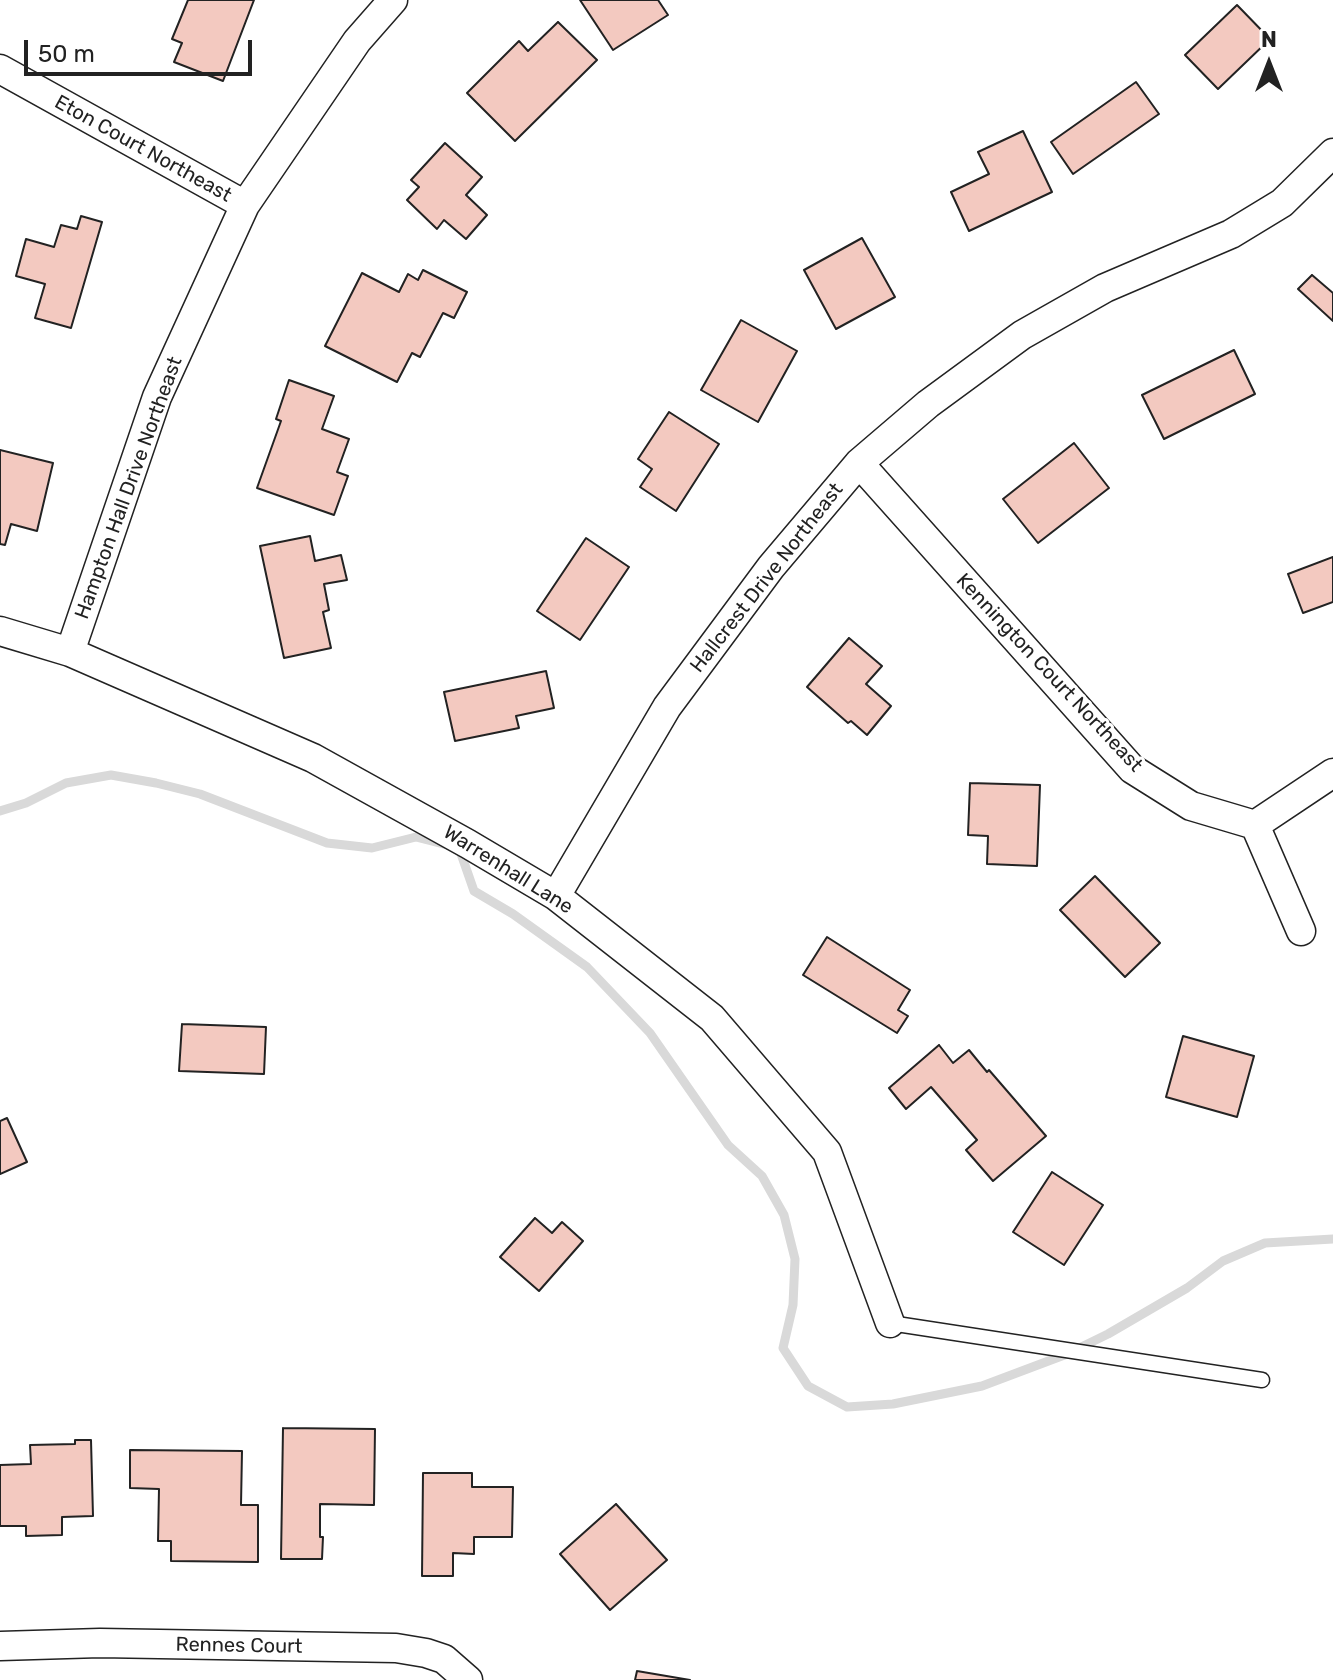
<!DOCTYPE html>
<style>
body{margin:0}
#map{position:relative;width:1333px;height:1680px;overflow:hidden;background:#fff;font-family:Rubik,sans-serif}
canvas{display:block}
.north{position:absolute;left:1229px;top:24px;width:80px;height:80px;-webkit-text-stroke:6px #fff;paint-order:stroke;rotate:0deg;font-size:22px;font-weight:700;line-height:32px;text-align:center;color:#222}
.north::after{content:'';display:block;margin:auto;width:28px;height:36px;background:#222;clip-path:polygon(50% 0,100% 100%,50% 72%,0 100%)}
.scale{position:absolute;left:24px;top:40px;width:228px;height:36px;box-sizing:border-box;border:4px solid #222;border-top:0;padding-left:10px;font-size:24px;line-height:28px;white-space:nowrap;color:#222;-webkit-text-stroke:6px #fff;paint-order:stroke}
</style>
<div id="map">
<canvas width="1333" height="1680"></canvas>
<div class="north">N</div>
<div class="scale">50 m</div>
</div>
<script>
const ctx = document.querySelector('canvas').getContext('2d');
ctx.lineJoin = 'round';
const poly = rows => new Path2D(rows.map(r => 'M' + r).join(''));
function trace(path, color, width, dash) { ctx.strokeStyle = color; ctx.lineWidth = width; ctx.lineCap = dash ? 'butt' : 'round'; ctx.setLineDash(dash || []); ctx.stroke(path); }
function fillPath(path, color) { ctx.fillStyle = color; ctx.fill(path, 'evenodd'); }
function label(font, color, halo, rows, align = 'center') {
  ctx.font = font + ' Rubik,sans-serif'; ctx.lineWidth = 6; ctx.setLineDash([]); ctx.textBaseline = 'middle'; ctx.strokeStyle = halo; ctx.fillStyle = color; for (const [text, x, y, turn = 0] of rows) {
    ctx.save(); ctx.translate(x, y); ctx.rotate((+turn || 0) * Math.PI / 180); ctx.textAlign = isNaN(turn) ? turn : align; if (halo) ctx.strokeText(text, 0, 0); ctx.fillText(text, 0, 0); ctx.restore();
  }
}
trace(poly([
 [0,811,26,803,66,783,111,775,156,783,200,794,327,843,372,848,416,837,459,848,474,891,513,914,587,967,650,1033,728,1145,762,1176,784,1215,795,1259,793,1305,783,1348,808,1386,847,1407,893,1404,982,1386,1067,1354,1108,1334,1187,1288,1223,1261,1265,1243,1333,1239]
]), '#d9d9d9', 9);
const building = poly([
 [188,0,254,0,223,81,174,62,182,43,172,39,188,0],
 [580,0,658,0,668,15,613,50,580,0],
 [1237,5,1270,39,1218,89,1185,55,1237,5],
 [558,22,597,60,515,141,467,93,519,41,528,51,558,22],
 [1136,82,1159,114,1073,174,1051,142,1136,82],
 [1023,131,1052,192,969,231,951,192,989,174,978,152,1023,131],
 [445,143,482,177,466,195,487,215,466,239,444,220,437,229,407,200,419,187,411,180,445,143],
 [81,216,102,222,71,328,35,318,45,284,16,276,26,239,54,247,61,225,77,229,81,216],
 [862,238,895,297,836,329,804,270,862,238],
 [423,270,467,292,454,318,443,313,420,357,412,353,397,382,325,346,362,273,399,292,408,274,418,280,423,270],
 [1312,275,1333,293,1333,321,1298,289,1312,275],
 [741,320,797,351,758,422,701,390,741,320],
 [1234,350,1255,394,1164,439,1142,395,1234,350],
 [289,380,334,396,322,429,349,439,337,472,348,476,334,515,257,488,281,421,276,419,289,380],
 [669,412,719,444,676,511,640,487,652,469,638,459,669,412],
 [1074,443,1109,488,1038,543,1003,499,1074,443],
 [0,450,53,463,37,531,11,524,5,545,0,544,0,450],
 [310,536,315,561,341,555,347,580,324,584,329,610,323,612,331,648,284,658,260,546,310,536],
 [586,538,629,567,580,640,537,611,586,538],
 [1333,557,1333,602,1303,613,1288,574,1333,557],
 [849,638,882,666,866,684,891,706,867,735,851,721,848,723,807,687,849,638],
 [546,671,554,708,516,716,519,728,455,741,444,692,546,671],
 [970,783,1040,785,1037,866,987,864,988,836,968,835,970,783],
 [1095,876,1160,943,1125,977,1060,910,1095,876],
 [827,937,910,990,898,1010,908,1016,897,1033,803,975,827,937],
 [182,1024,266,1027,264,1074,179,1071,182,1024],
 [1183,1036,1254,1056,1237,1117,1166,1097,1183,1036],
 [939,1045,953,1063,969,1050,987,1072,989,1070,1046,1136,993,1181,966,1150,977,1140,931,1087,906,1109,889,1088,939,1045],
 [7,1118,27,1162,0,1174,0,1121,7,1118],
 [1052,1172,1103,1205,1064,1265,1013,1232,1052,1172],
 [535,1218,552,1233,562,1222,583,1241,539,1291,500,1257,535,1218],
 [283,1428,375,1429,374,1505,320,1504,320,1537,323,1537,322,1559,281,1559,283,1428],
 [75,1440,91,1440,93,1516,62,1517,62,1535,26,1536,26,1526,0,1526,0,1465,31,1464,30,1445,75,1444,75,1440],
 [130,1450,242,1451,241,1505,258,1505,258,1562,171,1561,171,1541,158,1541,159,1489,130,1488,130,1450],
 [423,1473,472,1473,472,1487,513,1487,512,1537,474,1537,474,1554,453,1553,453,1576,422,1576,423,1473],
 [616,1504,667,1560,610,1610,560,1554,616,1504],
 [637,1671,690,1680,635,1680,637,1671]
]);
fillPath(building, '#f3c9c0');
trace(building, '#222', 2);
const service = poly([
 [890,1323,1262,1380]
]);
const minor = poly([
 [0,69,245,205],
 [859,463,1132,769,1191,806,1255,825,1301,931],
 [0,631,70,652,313,758,468,844,556,896,712,1018,827,1152,890,1323],
 [70,652,157,397,245,205,357,41,393,0],
 [1255,825,1333,773],
 [556,896,667,707,771,567,859,463,928,404,1022,335,1105,288,1231,234,1282,203,1333,153],
 [0,1646,100,1643,396,1648,426,1653,444,1659,468,1680]
]);
trace(service, '#222', 17);
trace(minor, '#222', 31);
trace(service, '#fff', 14);
trace(minor, '#fff', 28);
label('20px', '#222', '#fff', [
 ["Eton Court Northeast",143,149,29],
 ["Hampton Hall Drive Northeast",129,488,-70],
 ["Hallcrest Drive Northeast",767,578,-52],
 ["Kennington Court Northeast",1049,673,47],
 ["Warrenhall Lane",508,870,32],
 ["Rennes Court",239,1646,1]
]);
</script>
